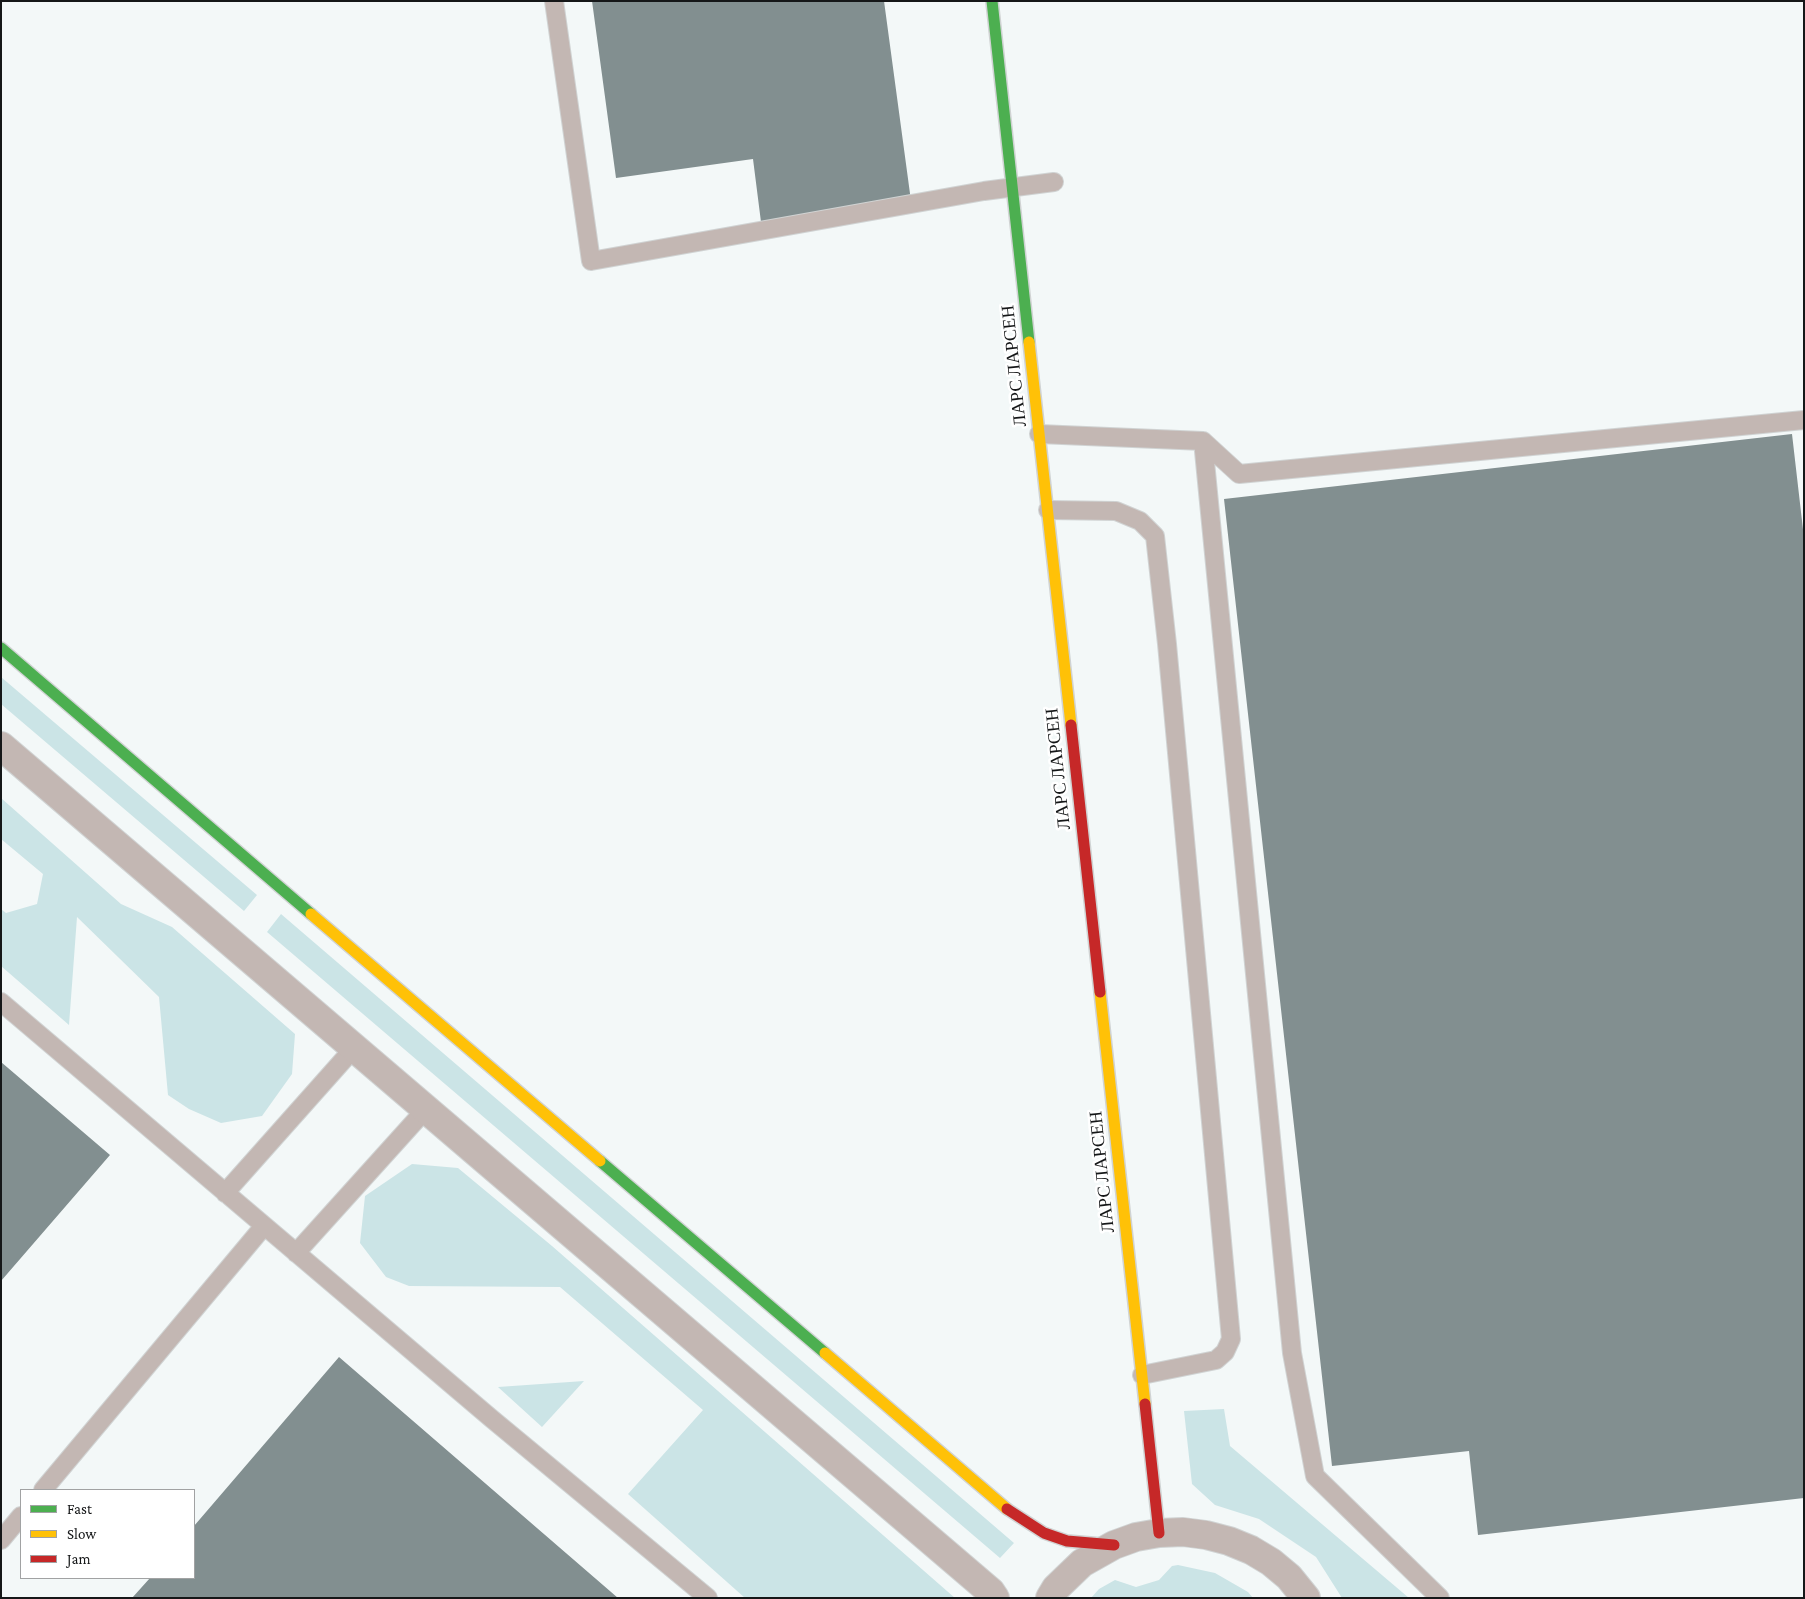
<!DOCTYPE html>
<meta charset="utf-8">
<style>
body{margin:0}
#map{position:relative;width:1805px;height:1599px;overflow:hidden;background:#f3f8f8;font-family:"Crimson Pro",serif}
canvas{display:block}
.frame{position:absolute;inset:0;border:2px solid #151718;pointer-events:none}
.legend{position:absolute;left:20px;top:1489px;width:175px;height:90px;box-sizing:border-box;background:#fff;border:1px solid #a1a2a3;margin:0;padding:6px 9px;list-style:none;font-size:15px;color:#151718}
.legend li{display:flex;align-items:center;gap:10px;height:25px}
.legend b{width:25px;border:1px solid #a1a2a3}
</style>
<div id="map">
<canvas width="1805" height="1599"></canvas>
<div class="frame"></div>
<ul class="legend">
<li><b style="height:6px;background:#4caf50"></b>Fast</li>
<li><b style="height:6px;background:#ffc107"></b>Slow</li>
<li><b style="height:6px;background:#c62828"></b>Jam</li>
</ul>
</div>
<script>
const ctx = document.querySelector('canvas').getContext('2d');
ctx.lineJoin = 'round';
function fillPath(path, color) { ctx.fillStyle = color; ctx.fill(path, 'evenodd'); }
const poly = rows => new Path2D(rows.map(r => 'M' + r).join(''));
function trace(path, color, width, dash) { ctx.strokeStyle = color; ctx.lineWidth = width; ctx.lineCap = dash ? 'butt' : 'round'; ctx.setLineDash(dash || []); ctx.stroke(path); }
function label(font, color, halo, rows, align = 'center') {
  ctx.font = font + ' "Crimson Pro",serif'; ctx.lineWidth = 5; ctx.setLineDash([]); ctx.textBaseline = 'middle'; ctx.strokeStyle = halo; ctx.fillStyle = color; for (const [text, x, y, turn = 0] of rows) {
    ctx.save(); ctx.translate(x, y); ctx.rotate((+turn || 0) * Math.PI / 180); ctx.textAlign = isNaN(turn) ? turn : align; if (halo) ctx.strokeText(text, 0, 0); ctx.fillText(text, 0, 0); ctx.restore();
  }
}
fillPath(poly([
 [1,677,257,895,244,911,1,704],
 [1,798,121,904,172,927,295,1034,292,1074,262,1116,221,1123,189,1109,168,1095,159,997,77,917,69,1025,1,966,1,909,6,913,37,904,43,874,1,839],
 [281,914,1014,1543,1000,1558,267,932],
 [412,1164,458,1168,552,1246,955,1598,745,1598,628,1494,703,1410,560,1287,409,1286,386,1277,360,1243,365,1196],
 [584,1381,542,1427,498,1387],
 [1224,1409,1230,1446,1409,1598,1342,1598,1316,1557,1259,1519,1215,1505,1192,1484,1184,1411],
 [1178,1565,1215,1573,1248,1592,1253,1598,1091,1598,1099,1589,1115,1580,1136,1587,1159,1580,1172,1566]
]), '#cbe4e6');
fillPath(poly([
 [592,1,884,1,911,201,761,222,753,159,616,178],
 [1792,434,1804,538,1804,1498,1478,1535,1469,1451,1332,1466,1224,499],
 [1,1062,110,1155,1,1281],
 [339,1357,618,1598,132,1598,150,1578,194,1578,194,1526]
]), '#828f90');
const lane = poly([
 [554,1,591,261,984,191,1054,182],
 [1039,434,1203,441,1239,474,1804,420],
 [1203,441,1292,1353,1315,1476,1440,1598],
 [1048,510,1116,511,1140,521,1155,536,1167,644,1231,1339,1225,1352,1216,1360,1142,1375],
 [1,1002,492,1419,708,1598],
 [225,1193,354,1048],
 [296,1253,426,1109],
 [43,1490,264,1226],
 [1,1540,21,1516]
]);
const street = poly([
 [1,746,991,1592,995,1598],
 [1050,1598,1056,1588,1082,1563,1114,1545,1136,1537,1159,1533,1183,1532,1206,1535,1229,1541,1251,1550,1271,1562,1289,1577,1306,1598]
]);
const fast = poly([
 [992,1,1029,342],
 [1,648,311,914],
 [600,1161,825,1353]
]);
const slow = poly([
 [1029,342,1071,725],
 [311,914,600,1161],
 [1100,992,1145,1404],
 [825,1353,1007,1509]
]);
const jam = poly([
 [1071,725,1100,992],
 [1145,1404,1159,1533],
 [1007,1509,1044,1533,1067,1541,1114,1545]
]);
trace(lane, '#d0d3d3', 20);
trace(street, '#d0d3d3', 30);
trace(fast, '#d0d3d3', 14);
trace(slow, '#d0d3d3', 14);
trace(jam, '#d0d3d3', 14);
trace(lane, '#c3b7b3', 18);
trace(street, '#c3b7b3', 28);
trace(fast, '#4caf50', 11);
trace(slow, '#ffc107', 11);
trace(jam, '#c62828', 11);
label('18px', '#151718', '#fff', [
 ["ЛАРС ЛАРСЕН",1014,366,-96],
 ["ЛАРС ЛАРСЕН",1058,769,-96],
 ["ЛАРС ЛАРСЕН",1102,1172,-96]
]);
</script>
